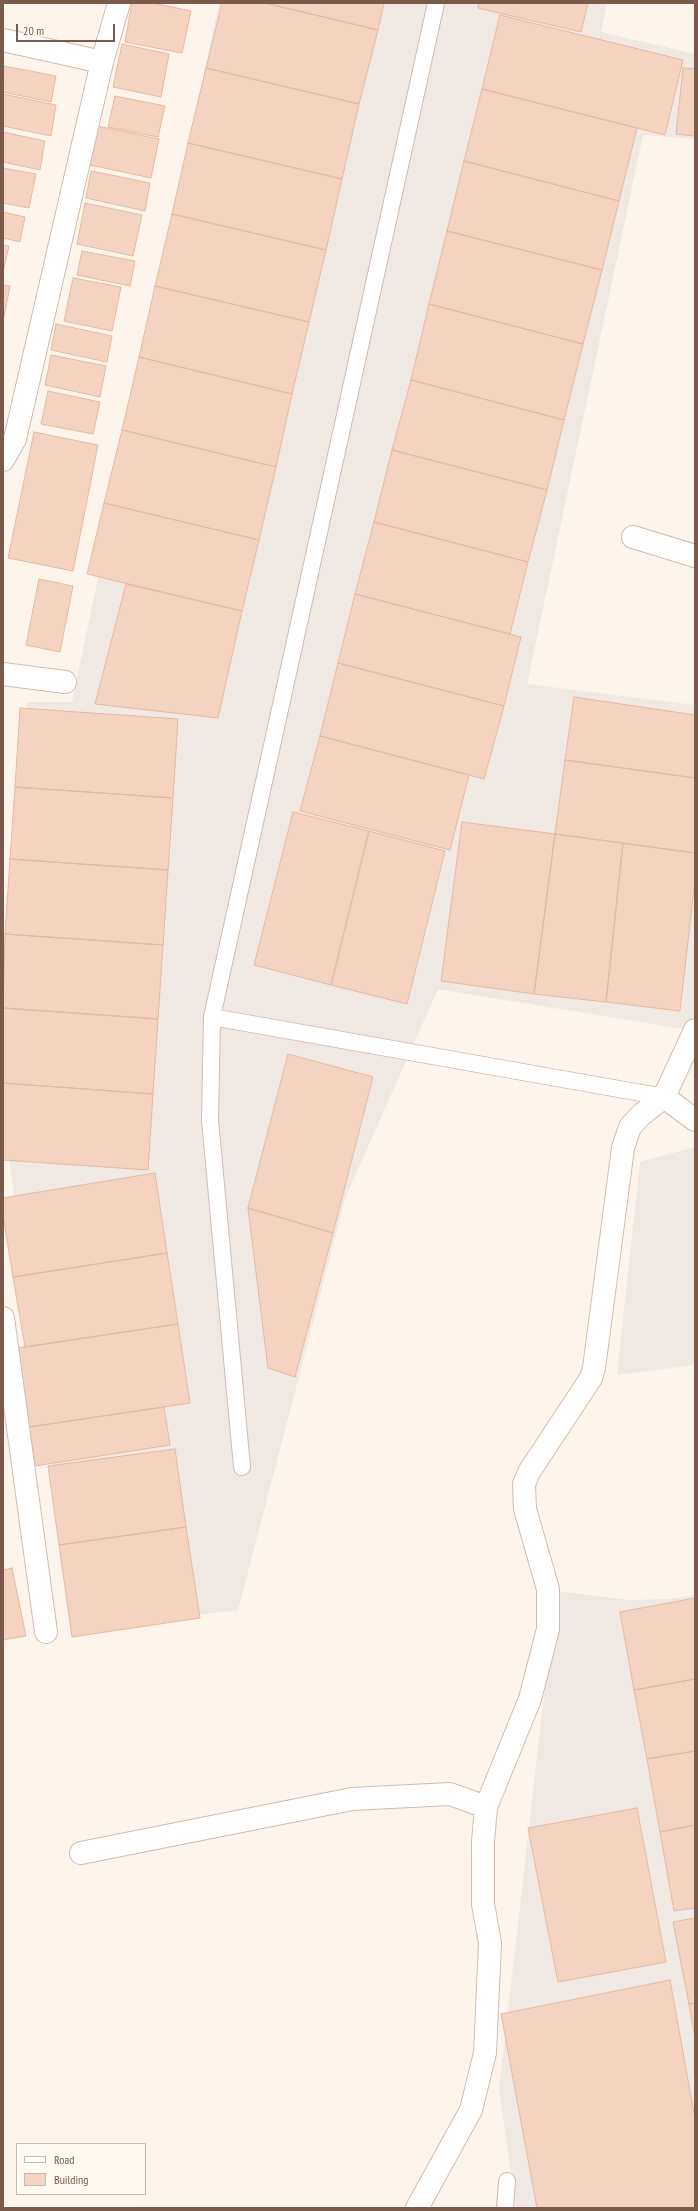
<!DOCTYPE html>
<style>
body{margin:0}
#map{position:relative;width:698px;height:2211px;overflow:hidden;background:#fdf5eb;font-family:"PT Sans Narrow",sans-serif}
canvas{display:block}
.frame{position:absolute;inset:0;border:4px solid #7b5a4c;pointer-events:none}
.legend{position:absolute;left:16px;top:2143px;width:130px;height:52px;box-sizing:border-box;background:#fff9f2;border:1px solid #cab9b0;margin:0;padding:5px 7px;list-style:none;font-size:12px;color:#7b5a4c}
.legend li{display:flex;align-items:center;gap:8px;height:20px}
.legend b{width:20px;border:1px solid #cab9b0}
.scale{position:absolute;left:16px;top:24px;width:99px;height:18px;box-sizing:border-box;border:2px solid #7b5a4c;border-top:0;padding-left:5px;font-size:12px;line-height:14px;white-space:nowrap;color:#7b5a4c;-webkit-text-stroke:3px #fff9f2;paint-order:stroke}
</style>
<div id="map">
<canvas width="698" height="2211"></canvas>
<div class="frame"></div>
<ul class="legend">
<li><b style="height:5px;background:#fff"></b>Road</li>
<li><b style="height:11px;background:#f4d3c1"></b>Building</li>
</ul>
<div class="scale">20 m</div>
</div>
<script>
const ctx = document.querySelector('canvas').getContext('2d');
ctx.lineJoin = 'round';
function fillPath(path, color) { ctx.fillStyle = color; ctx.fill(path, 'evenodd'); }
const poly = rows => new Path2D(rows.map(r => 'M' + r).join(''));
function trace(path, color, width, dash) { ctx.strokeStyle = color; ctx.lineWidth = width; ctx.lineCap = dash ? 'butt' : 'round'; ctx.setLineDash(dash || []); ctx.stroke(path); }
fillPath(poly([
 [219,3,607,3,601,32,695,54,695,139,643,135,527,684,695,705,695,1031,438,989,346,1196,238,1610,76,1630,3,1117,3,1042,27,702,72,702],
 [695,1147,695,1365,617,1375,640,1162],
 [556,1591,629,1600,671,1599,695,1595,695,2208,516,2208,499,2090]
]), '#efe8e3');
const building = poly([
 [132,3,153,3,191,11,182,53,125,42,132,3],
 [222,3,265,3,378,30,359,104,206,68,222,3],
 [265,3,384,3,378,30,265,3],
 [479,3,588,3,581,32,478,8,479,3],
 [500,15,683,60,665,135,482,89,500,15],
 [122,44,169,54,161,97,113,87,122,44],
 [4,66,56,76,51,102,3,92,4,66],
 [206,68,359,104,342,179,188,143,206,68],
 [683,68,695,69,695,136,676,134,683,68],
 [482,89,637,128,619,201,464,161,482,89],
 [3,94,56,105,51,136,3,126,3,94],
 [115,96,165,106,158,137,108,127,115,96],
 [97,126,159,139,151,178,90,165,97,126],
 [3,132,45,141,40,170,3,162,3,132],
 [188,143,342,179,326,250,172,214,188,143],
 [464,161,619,201,602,270,447,231,464,161],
 [3,168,36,174,29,208,3,203,3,168],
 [91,171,150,183,145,211,86,198,91,171],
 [85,203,142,215,133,256,77,244,85,203],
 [3,212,25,217,20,242,3,238,3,212],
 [172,214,326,250,309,322,155,286,172,214],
 [447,231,602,270,583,344,429,304,447,231],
 [3,245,9,246,3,271,3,245],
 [82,251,135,261,130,286,77,275,82,251],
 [73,278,121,287,112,331,64,321,73,278],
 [3,285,10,286,3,321,3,285],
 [155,286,309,322,292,394,139,357,155,286],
 [429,304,583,344,564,420,411,380,429,304],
 [56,324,112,336,107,362,51,350,56,324],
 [51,355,106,366,100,397,45,385,51,355],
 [139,357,292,394,276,467,122,430,139,357],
 [411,380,564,420,547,490,392,450,411,380],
 [48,391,100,402,93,434,41,424,48,391],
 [122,430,276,467,259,540,104,503,122,430],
 [34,432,98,445,73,571,8,558,34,432],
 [392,450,547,490,528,562,374,522,392,450],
 [104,503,259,540,242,611,87,574,104,503],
 [374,522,528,562,510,634,355,594,374,522],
 [39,579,73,586,60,652,26,645,39,579],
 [126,584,242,611,218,718,95,704,126,584],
 [355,594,521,637,504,706,338,663,355,594],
 [338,663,504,706,484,779,320,736,338,663],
 [574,697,695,715,695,778,565,760,574,697],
 [20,708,178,719,173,798,15,787,20,708],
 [320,736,469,775,450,850,300,811,320,736],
 [565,760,695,778,695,853,555,834,565,760],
 [15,787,173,798,168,870,10,859,15,787],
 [293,812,369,831,331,985,254,965,293,812],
 [462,822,555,834,534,994,441,981,462,822],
 [369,831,445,851,407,1004,331,985,369,831],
 [555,834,623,843,606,1002,534,994,555,834],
 [623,843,695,853,695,880,680,1011,606,1002,623,843],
 [10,859,168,870,163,945,5,934,10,859],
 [5,934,163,945,158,1019,3,1008,5,934],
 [3,1008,158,1019,153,1094,3,1083,3,1008],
 [288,1054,373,1077,333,1233,248,1208,288,1054],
 [3,1083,153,1094,148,1170,3,1160,3,1083],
 [155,1173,167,1253,13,1277,3,1216,3,1198,155,1173],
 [248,1208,333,1233,295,1377,268,1368,248,1208],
 [167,1253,178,1324,25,1347,13,1277,167,1253],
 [178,1324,190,1403,29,1427,17,1348,178,1324],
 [164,1407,170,1445,35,1466,29,1427,164,1407],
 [175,1449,186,1527,59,1545,48,1466,175,1449],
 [186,1527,200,1618,72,1637,59,1545,186,1527],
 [12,1568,26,1636,3,1640,3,1570,12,1568],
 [695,1598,695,1679,634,1690,620,1612,695,1598],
 [695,1679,695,1751,647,1759,634,1690,695,1679],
 [695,1751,695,1825,660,1832,647,1759,695,1751],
 [637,1808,666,1962,558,1982,528,1828,637,1808],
 [695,1825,695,1908,674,1911,660,1832,695,1825],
 [695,1918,695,2003,689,2004,673,1922,695,1918],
 [670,1980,695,2119,695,2208,537,2208,501,2014,670,1980],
 [695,2003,695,2038,689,2004,695,2003]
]);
fillPath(building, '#f4d3c1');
trace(building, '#e8b8a1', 1);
const service = poly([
 [436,3,212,1017,664,1097],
 [212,1017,210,1120,242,1467],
 [505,2208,507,2181]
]);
const minor = poly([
 [3,40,102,62],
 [3,460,15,439,102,62,119,3],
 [633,537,695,556],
 [3,674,65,682],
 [695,1030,664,1097,695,1120],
 [3,1318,46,1632],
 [81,1853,352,1799,450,1794,486,1807],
 [417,2208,471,2110,485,2053,490,1943,483,1904,483,1842,486,1807,530,1699,548,1629,548,1589,525,1509,524,1484,529,1472,591,1378,594,1368,623,1148,630,1127,641,1115,664,1097]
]);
trace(service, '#d2bcaf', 18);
trace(minor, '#d2bcaf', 24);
trace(service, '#fff', 16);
trace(minor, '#fff', 22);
</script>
